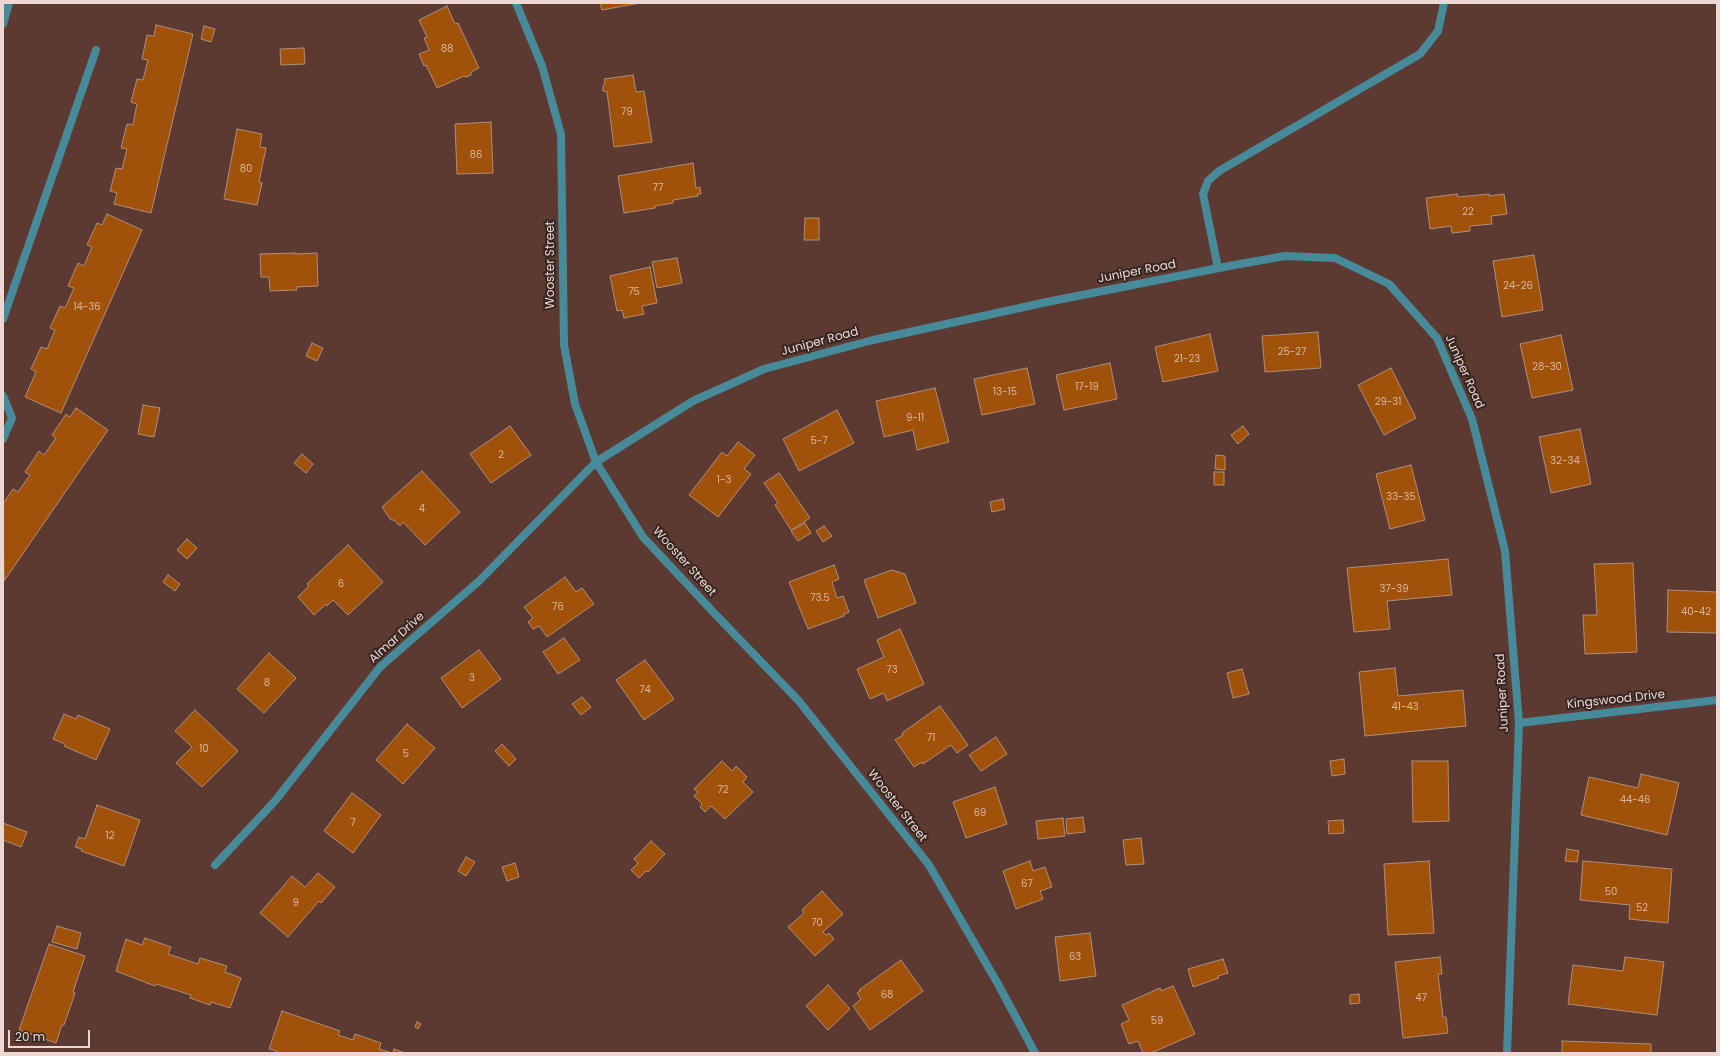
<!DOCTYPE html>
<style>
body{margin:0}
#map{position:relative;width:1720px;height:1056px;overflow:hidden;background:#5c3a31;font-family:Poppins,sans-serif}
canvas{display:block}
.frame{position:absolute;inset:0;border:4px solid #edd7d2;pointer-events:none}
.scale{position:absolute;left:8px;top:1030px;width:82px;height:18px;box-sizing:border-box;border:2px solid #edd7d2;border-top:0;padding-left:5px;font-size:12px;line-height:14px;white-space:nowrap;color:#edd7d2;-webkit-text-stroke:3px #362622;paint-order:stroke}
</style>
<div id="map">
<canvas width="1720" height="1056"></canvas>
<div class="frame"></div>
<div class="scale">20 m</div>
</div>
<script>
const ctx = document.querySelector('canvas').getContext('2d');
ctx.lineJoin = 'round';
function fillPath(path, color) { ctx.fillStyle = color; ctx.fill(path, 'evenodd'); }
const poly = rows => new Path2D(rows.map(r => 'M' + r).join(''));
function trace(path, color, width, dash) { ctx.strokeStyle = color; ctx.lineWidth = width; ctx.lineCap = dash ? 'butt' : 'round'; ctx.setLineDash(dash || []); ctx.stroke(path); }
function label(font, color, halo, rows, align = 'center') {
  ctx.font = font + ' Poppins,sans-serif'; ctx.lineWidth = 4; ctx.setLineDash([]); ctx.textBaseline = 'middle'; ctx.strokeStyle = halo; ctx.fillStyle = color; for (const [text, x, y, turn = 0] of rows) {
    ctx.save(); ctx.translate(x, y); ctx.rotate((+turn || 0) * Math.PI / 180); ctx.textAlign = isNaN(turn) ? turn : align; if (halo) ctx.strokeText(text, 0, 0); ctx.fillText(text, 0, 0); ctx.restore();
  }
}
const building = poly([
 [600,3,640,3,602,10,600,3],
 [447,6,455,24,458,23,479,68,471,72,471,75,466,77,464,76,437,88,426,65,424,66,419,54,429,50,424,38,427,37,419,20,447,6],
 [156,25,193,34,151,213,114,204,117,193,110,191,116,168,122,169,127,149,121,148,127,124,133,125,135,114,137,104,131,102,137,79,143,80,148,60,142,59,147,35,154,36,156,25],
 [204,26,215,29,211,42,201,39,204,26],
 [304,48,305,64,281,65,280,49,304,48],
 [633,75,636,92,644,91,652,142,614,147,607,92,603,91,603,86,605,83,604,79,633,75],
 [491,122,493,173,457,174,455,124,491,122],
 [237,129,262,134,260,147,266,148,259,182,262,183,257,205,224,199,237,129],
 [693,163,696,188,700,187,701,194,697,194,698,196,673,200,673,203,655,206,655,208,624,213,618,176,693,163],
 [1457,194,1458,197,1489,194,1489,196,1504,194,1507,214,1491,216,1492,224,1470,226,1470,231,1452,233,1451,226,1430,229,1426,198,1457,194],
 [107,214,142,230,61,413,25,397,36,372,31,369,41,347,47,349,55,330,50,328,60,306,65,308,74,288,68,286,78,263,84,266,92,247,87,245,97,223,102,225,107,214],
 [805,218,819,218,819,240,804,240,805,218],
 [295,253,295,254,317,253,318,286,296,287,297,290,295,290,270,291,269,277,261,277,260,254,295,253],
 [1534,255,1543,310,1502,317,1493,261,1534,255],
 [677,258,682,283,657,288,652,262,677,258],
 [650,267,657,303,642,306,644,314,624,318,622,310,617,311,610,276,650,267],
 [1318,332,1321,368,1265,372,1262,336,1318,332],
 [1210,334,1218,371,1163,382,1155,347,1210,334],
 [1561,335,1573,390,1532,398,1520,344,1561,335],
 [312,343,323,348,317,361,306,356,312,343],
 [1110,363,1117,399,1064,410,1056,375,1110,363],
 [1027,368,1035,404,982,415,974,379,1027,368],
 [1391,368,1416,418,1384,435,1358,385,1391,368],
 [935,388,949,442,917,450,913,430,884,437,876,401,935,388],
 [143,405,160,408,154,437,138,434,143,405],
 [76,408,108,430,4,581,3,504,13,489,18,492,30,475,25,472,39,451,44,455,56,438,52,435,66,414,70,417,76,408],
 [837,410,854,443,799,471,783,439,837,410],
 [510,426,531,455,491,483,470,454,510,426],
 [1243,426,1249,434,1238,444,1231,435,1243,426],
 [1580,429,1591,484,1551,493,1539,437,1580,429],
 [738,442,755,455,744,469,751,474,718,517,689,495,722,452,727,456,738,442],
 [302,454,313,464,306,473,294,463,302,454],
 [1216,455,1225,456,1225,470,1215,469,1216,455],
 [1411,465,1425,520,1390,529,1376,474,1411,465],
 [422,471,460,512,425,545,403,522,400,526,394,520,391,520,382,507,422,471],
 [1214,472,1224,472,1224,485,1214,485,1214,472],
 [779,473,810,518,791,530,775,505,778,503,764,483,779,473],
 [1003,499,1005,509,992,512,990,502,1003,499],
 [805,523,811,533,798,541,791,531,805,523],
 [824,526,832,536,823,542,816,531,824,526],
 [187,539,197,548,187,559,177,550,187,539],
 [348,545,383,582,348,615,333,600,327,606,326,604,314,615,298,597,309,586,307,584,348,545],
 [1448,559,1452,595,1387,601,1390,629,1354,632,1347,568,1448,559],
 [1633,563,1637,652,1585,654,1583,615,1597,615,1594,564,1633,563],
 [834,565,839,579,832,582,837,598,843,596,849,612,844,614,844,616,808,629,789,582,834,565],
 [892,570,905,574,916,603,878,618,864,580,892,570],
 [168,575,180,584,175,591,163,582,168,575],
 [565,577,576,592,582,588,594,604,547,637,539,626,533,629,528,622,533,618,524,607,565,577],
 [1668,590,1717,592,1717,633,1667,632,1668,590],
 [900,629,924,684,887,701,884,693,870,699,857,669,884,657,877,640,900,629],
 [564,638,580,660,558,674,543,652,564,638],
 [479,650,501,679,462,708,441,678,479,650],
 [269,653,296,678,264,713,237,689,269,653],
 [645,660,674,699,644,720,616,680,645,660],
 [1395,668,1398,696,1463,690,1466,726,1365,736,1359,672,1395,668],
 [1242,669,1249,694,1233,698,1227,673,1242,669],
 [582,697,591,707,581,715,572,704,582,697],
 [940,706,968,745,957,753,951,745,923,764,922,762,914,767,895,740,903,735,902,733,940,706],
 [195,710,238,751,202,787,176,763,192,747,175,731,195,710],
 [64,714,76,719,78,715,110,729,96,760,64,746,65,744,53,739,64,714],
 [407,724,435,748,403,784,376,760,407,724],
 [996,737,1007,754,981,771,969,755,996,737],
 [502,744,516,759,509,766,495,751,502,744],
 [1344,759,1345,774,1332,776,1330,761,1344,759],
 [722,761,732,771,736,766,747,777,743,782,753,792,725,819,711,806,705,812,700,807,702,804,694,796,698,792,694,789,722,761],
 [1412,761,1448,761,1449,821,1413,822,1412,761],
 [1641,774,1679,783,1667,835,1581,815,1589,777,1638,788,1641,774],
 [995,787,1007,824,966,838,953,802,995,787],
 [352,793,381,815,353,853,324,831,352,793],
 [97,805,140,820,124,866,81,851,82,849,75,847,79,837,85,839,97,805],
 [1083,817,1085,832,1067,834,1066,819,1083,817],
 [1063,818,1065,836,1038,839,1036,821,1063,818],
 [1343,820,1344,833,1329,834,1328,821,1343,820],
 [3,823,27,832,21,847,3,840,3,823],
 [1141,838,1144,864,1126,865,1123,840,1141,838],
 [651,841,665,854,648,872,646,871,639,878,631,870,638,863,634,859,651,841],
 [1567,849,1579,851,1577,862,1565,861,1567,849],
 [466,857,475,862,466,876,458,871,466,857],
 [1030,861,1033,871,1045,867,1052,887,1040,891,1043,899,1016,909,1003,871,1030,861],
 [1429,861,1434,933,1388,935,1384,864,1429,861],
 [1583,861,1672,869,1668,923,1629,919,1630,905,1580,900,1583,861],
 [515,863,519,877,507,881,502,867,515,863],
 [318,873,335,887,321,903,319,901,288,937,260,913,292,876,305,887,318,873],
 [822,891,843,914,823,932,826,935,829,933,834,939,815,956,788,927,804,913,802,910,822,891],
 [57,926,81,933,77,949,52,942,57,926],
 [1090,933,1096,976,1060,981,1055,937,1090,933],
 [145,938,171,947,168,954,198,964,200,958,227,966,225,972,241,978,230,1008,211,1002,210,1005,190,998,191,995,156,984,155,986,116,971,126,939,142,945,145,938],
 [49,944,85,956,73,992,75,993,64,1025,62,1025,56,1043,19,1030,49,944],
 [1440,957,1442,974,1438,974,1443,1017,1446,1017,1448,1033,1403,1038,1395,962,1440,957],
 [1625,957,1664,962,1657,1015,1568,1004,1573,965,1623,971,1625,957],
 [1223,959,1228,973,1218,976,1219,978,1193,987,1188,969,1223,959],
 [901,960,923,991,870,1030,853,1006,861,999,857,993,860,991,859,990,901,960],
 [828,985,850,1009,828,1030,806,1006,828,985],
 [1173,986,1195,1034,1151,1053,1143,1053,1138,1041,1129,1044,1121,1024,1129,1020,1122,1005,1160,988,1161,991,1173,986],
 [1359,994,1360,1003,1350,1004,1350,995,1359,994],
 [282,1011,340,1031,338,1035,353,1040,355,1034,381,1043,379,1049,392,1053,280,1053,273,1050,269,1049,282,1011],
 [417,1022,421,1024,418,1029,415,1027,417,1022],
 [1562,1041,1651,1044,1651,1053,1562,1053,1562,1041],
 [394,1049,405,1053,393,1053,394,1049]
]);
fillPath(building, '#a0520b');
trace(building, '#b08e79', 1);
trace(poly([
 [1218,268,1203,194,1208,181,1219,171,1420,54,1438,31,1444,3],
 [3,319,96,50],
 [3,396,12,418,3,439]
]), '#478a99', 8);
trace(poly([
 [516,3,542,66,561,134,564,345,575,404,596,462,643,537,715,614,798,700,929,865,998,984,1035,1053],
 [3,24,9,3],
 [1519,723,1717,700],
 [215,865,275,801,380,667,479,581,596,462,693,401,764,369,873,340,1047,302,1229,266,1285,256,1335,258,1389,284,1437,338,1472,419,1505,551,1519,723,1507,1053]
]), '#478a99', 8);
label('10px', '#dab6a0', null, [
 ["88",447,49],
 ["79",627,112],
 ["86",476,155],
 ["80",246,169],
 ["77",658,188],
 ["22",1468,212],
 ["24-26",1518,286],
 ["75",634,292],
 ["14-36",87,307],
 ["25-27",1292,352],
 ["21-23",1187,359],
 ["28-30",1547,367],
 ["17-19",1087,387],
 ["13-15",1005,392],
 ["29-31",1388,402],
 ["9-11",915,418],
 ["5-7",819,441],
 ["2",501,455],
 ["32-34",1565,461],
 ["1-3",724,480],
 ["33-35",1401,497],
 ["4",422,509],
 ["6",341,584],
 ["37-39",1394,589],
 ["73.5",820,598],
 ["76",558,607],
 ["40-42",1696,612],
 ["73",892,670],
 ["3",472,678],
 ["8",267,683],
 ["74",645,690],
 ["41-43",1405,707],
 ["71",931,738],
 ["10",204,749],
 ["5",406,754],
 ["72",723,790],
 ["44-46",1635,800],
 ["69",980,813],
 ["7",353,823],
 ["12",110,836],
 ["67",1027,884],
 ["50",1611,892],
 ["9",296,903],
 ["52",1642,908],
 ["70",817,923],
 ["63",1075,957],
 ["68",887,995],
 ["47",1421,998],
 ["59",1157,1021]
]);
label('12px', '#edd7d2', '#362622', [
 ["Wooster Street",551,265,-90],
 ["Juniper Road",1137,272,-11],
 ["Juniper Road",820,342,-15],
 ["Juniper Road",1464,372,66],
 ["Wooster Street",684,562,48],
 ["Almar Drive",397,638,-42],
 ["Juniper Road",1503,693,-93],
 ["Kingswood Drive",1616,700,-6],
 ["Wooster Street",897,806,52]
]);
</script>
